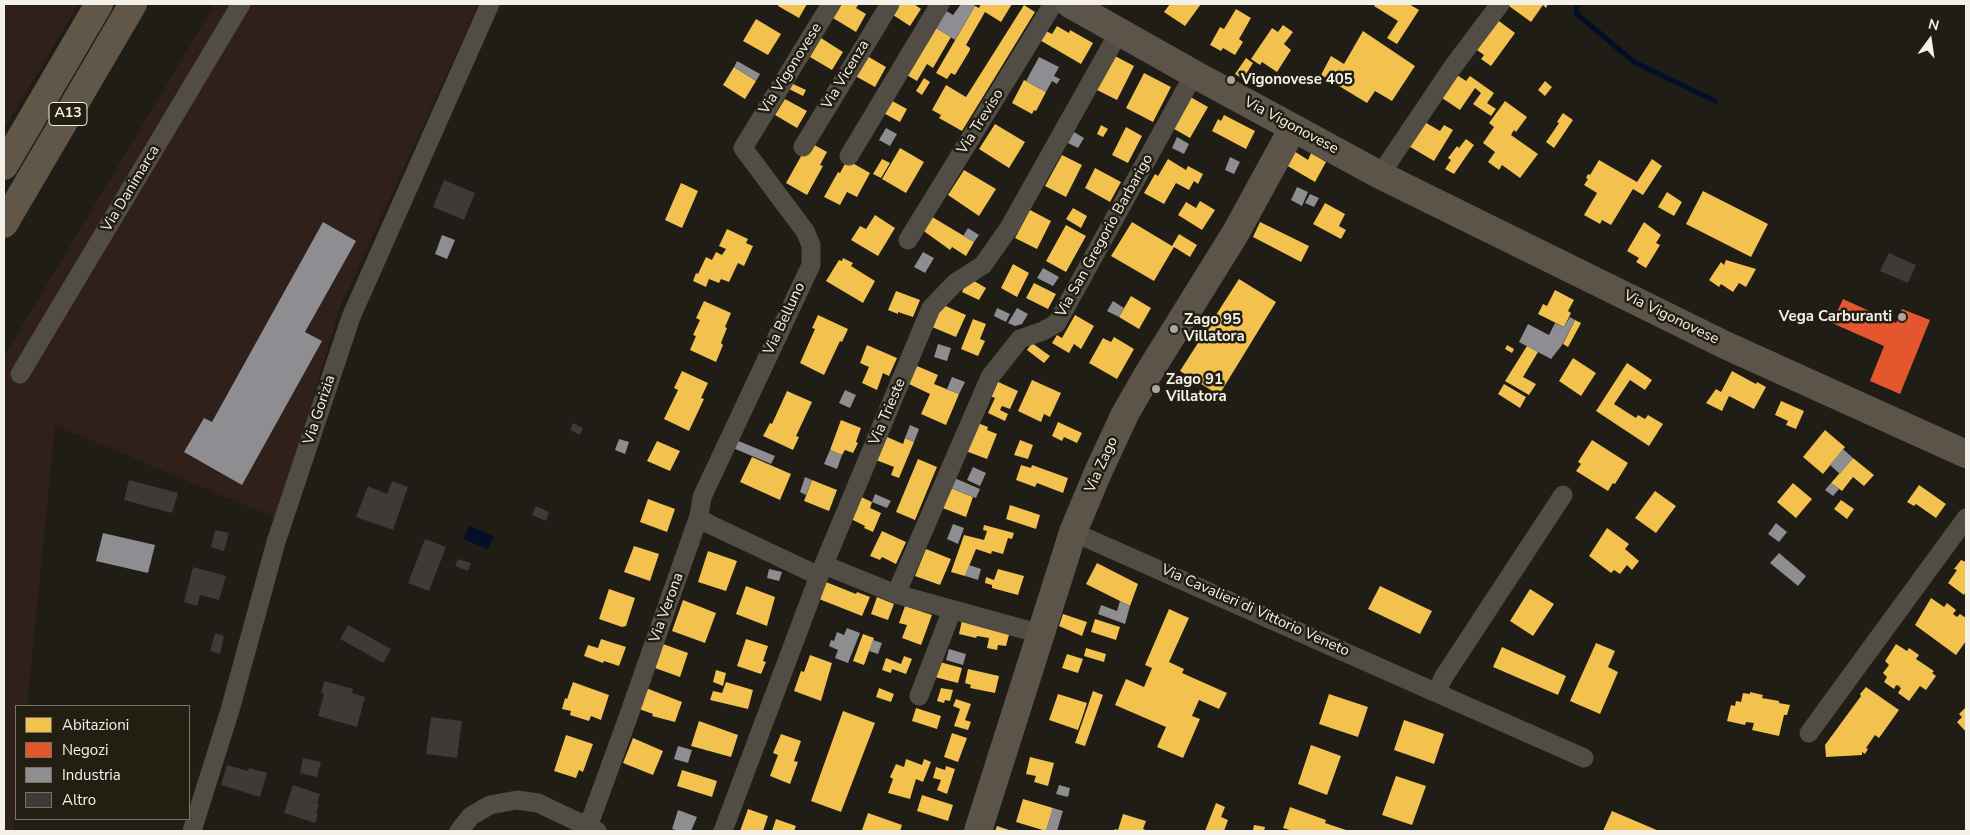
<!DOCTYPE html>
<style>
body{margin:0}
#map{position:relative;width:1970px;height:835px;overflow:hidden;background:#1f1d16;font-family:"Nunito Sans",sans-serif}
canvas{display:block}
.frame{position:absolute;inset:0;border:5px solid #f4f1e9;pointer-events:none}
.legend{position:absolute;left:15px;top:705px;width:175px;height:115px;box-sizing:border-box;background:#231e12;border:1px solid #777268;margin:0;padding:6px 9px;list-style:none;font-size:15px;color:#f4f1e9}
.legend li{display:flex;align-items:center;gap:10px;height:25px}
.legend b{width:25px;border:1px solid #777268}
.north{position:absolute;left:1905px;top:15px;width:50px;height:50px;-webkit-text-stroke:4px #231e12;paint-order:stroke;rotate:14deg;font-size:14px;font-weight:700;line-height:20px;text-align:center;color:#f4f1e9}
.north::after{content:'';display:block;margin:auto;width:18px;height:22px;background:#f4f1e9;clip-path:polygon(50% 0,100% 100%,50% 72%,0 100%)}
</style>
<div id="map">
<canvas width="1970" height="835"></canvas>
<div class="frame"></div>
<ul class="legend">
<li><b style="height:14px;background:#f2c14e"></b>Abitazioni</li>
<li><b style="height:14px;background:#e4572e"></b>Negozi</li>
<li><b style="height:14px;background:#8d8d92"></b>Industria</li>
<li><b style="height:14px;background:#3d3a37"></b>Altro</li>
</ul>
<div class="north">N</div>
</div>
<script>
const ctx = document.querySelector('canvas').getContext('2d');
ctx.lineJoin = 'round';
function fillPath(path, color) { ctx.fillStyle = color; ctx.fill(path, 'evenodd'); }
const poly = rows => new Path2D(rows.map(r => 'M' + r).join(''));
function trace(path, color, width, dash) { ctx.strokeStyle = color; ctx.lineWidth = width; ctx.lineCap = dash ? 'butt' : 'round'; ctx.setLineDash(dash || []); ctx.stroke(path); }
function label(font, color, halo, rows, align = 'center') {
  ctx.font = font + ' "Nunito Sans",sans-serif'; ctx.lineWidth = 5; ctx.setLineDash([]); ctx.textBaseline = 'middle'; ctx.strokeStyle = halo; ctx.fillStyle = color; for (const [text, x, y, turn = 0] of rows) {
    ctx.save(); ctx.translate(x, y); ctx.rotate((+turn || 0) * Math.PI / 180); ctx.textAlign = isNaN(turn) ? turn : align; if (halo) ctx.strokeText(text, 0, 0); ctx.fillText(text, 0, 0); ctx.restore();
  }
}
fillPath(poly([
 [4,4,79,4,4,128],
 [215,4,479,4,339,309,278,519,55,425,27,706,16,706,16,812,14,831,4,831,4,356]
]), '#30201a');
fillPath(poly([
 [469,526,494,536,488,549,463,539]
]), '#030e28');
fillPath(poly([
 [779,4,807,4,799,18,778,6],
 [842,4,859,4,856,8,866,14,856,32,833,18],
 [892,4,914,4,921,9,910,26,887,11],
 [981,4,1012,4,1001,22,985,12,966,45,970,48,970,50,955,75,951,73,947,79,936,73,975,6,979,8],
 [1170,4,1201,4,1185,26,1164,12],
 [1375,4,1409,4,1419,10,1397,44,1387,38,1398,21,1374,6],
 [1510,4,1548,4,1546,8,1543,5,1531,22,1509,6],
 [1024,5,1035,12,962,131,939,118,941,115,932,110,946,85,966,97],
 [1236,9,1251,18,1239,39,1243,42,1235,55,1223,48,1221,51,1210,45,1220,27,1224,29],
 [1495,18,1515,33,1491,66,1481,59,1484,55,1474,48],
 [756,19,781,34,768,55,743,41],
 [1283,25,1293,32,1284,44,1291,50,1277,72,1262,62,1260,65,1251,59,1272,28,1278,32],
 [1057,26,1069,33,1070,30,1093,43,1081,64,1038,39,1044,30,1052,34],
 [936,28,951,37,933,68,927,64,917,81,905,74],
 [1363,31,1415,66,1392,101,1375,91,1367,103,1321,75,1331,56,1344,64],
 [821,38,843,52,832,70,810,57],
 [862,53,886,67,875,87,850,73],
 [1115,56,1134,66,1117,100,1097,90],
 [1246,58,1253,63,1243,79,1235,74],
 [734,67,756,81,745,99,723,85],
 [1144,73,1171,87,1153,122,1126,108],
 [1454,73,1466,81,1470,76,1494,93,1487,103,1496,109,1491,116,1473,104,1481,93,1475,88,1460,110,1439,96],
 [924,78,930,82,922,95,916,91],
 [1024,80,1046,92,1036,111,1034,110,1032,114,1012,103],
 [1545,81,1552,87,1545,96,1538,90],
 [791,83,806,90,803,96,789,89],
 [1187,95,1208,107,1190,138,1169,126],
 [885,97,907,109,900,122,878,110],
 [785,99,807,111,797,128,775,115],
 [1505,101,1527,117,1516,132,1514,130,1511,135,1538,154,1520,178,1502,165,1499,170,1488,162,1495,152,1483,143,1494,127,1489,123],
 [1563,113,1573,120,1554,148,1546,142,1559,123,1557,122],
 [1224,115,1255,131,1246,149,1212,131,1218,119,1221,121],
 [1423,121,1440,131,1444,125,1453,130,1434,161,1407,145],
 [995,124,1025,142,1009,168,979,149],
 [1101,125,1108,129,1103,137,1097,134],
 [1126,127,1142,136,1128,163,1112,155],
 [1466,139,1474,145,1454,174,1445,169,1451,160,1448,158,1457,146,1459,148],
 [809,142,827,152,820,165,823,166,807,195,786,183],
 [900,148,924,162,906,193,882,179],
 [1294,151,1308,160,1311,153,1326,162,1315,182,1286,165],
 [1062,155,1082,165,1066,197,1045,186],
 [882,159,890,163,881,178,873,174],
 [1168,159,1186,170,1188,166,1203,174,1198,184,1194,181,1189,190,1176,183,1164,204,1144,193,1155,174,1158,176],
 [1652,159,1662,166,1643,195,1633,189,1611,225,1602,220,1600,224,1584,215,1597,193,1584,185,1588,179,1586,178,1588,174,1590,175,1599,160,1637,182],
 [847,160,870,173,857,197,847,192,840,205,824,197,838,172,840,173],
 [1095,168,1121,182,1110,202,1085,188],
 [964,170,996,189,979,216,948,195],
 [681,183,698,191,682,228,665,220],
 [1703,191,1768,224,1751,257,1686,224],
 [1667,192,1682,202,1674,216,1658,207],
 [1200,201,1215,210,1202,230,1178,215,1186,202,1196,208],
 [1325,203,1345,214,1339,226,1346,230,1341,239,1313,224],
 [1073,208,1087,216,1081,228,1066,219],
 [1030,210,1051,221,1037,249,1015,238],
 [875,215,895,228,878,256,851,240,860,226,866,229],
 [929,215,974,242,966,256,952,247,950,250,921,229],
 [1132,222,1172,246,1179,234,1197,245,1190,257,1174,247,1154,281,1111,256],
 [1260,222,1309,246,1301,262,1253,237],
 [1644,222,1661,235,1656,243,1660,245,1646,268,1636,262,1639,258,1627,251],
 [1066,225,1086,236,1066,272,1046,261],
 [727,229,748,239,746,243,753,246,744,266,738,263,729,282,721,279,719,283,709,279,706,287,693,281,696,273,698,274,706,257,712,260,716,252,722,255,726,249,719,246],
 [843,258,853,263,851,266,875,281,863,303,826,281,839,260,842,261],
 [1726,260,1756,269,1746,287,1739,283,1733,292,1721,284,1719,287,1709,280,1721,262,1724,265],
 [1013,264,1029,273,1017,297,1001,288],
 [969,278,986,288,979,300,962,292],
 [1239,279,1276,302,1219,395,1180,371],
 [1034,283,1056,294,1048,309,1026,298],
 [1555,290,1574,300,1568,311,1571,313,1564,327,1538,314,1543,304,1547,306],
 [896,291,920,300,913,317,898,312,898,314,888,310],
 [1131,296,1151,308,1139,329,1119,317],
 [704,301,731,313,725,327,727,328,721,343,723,345,716,362,690,350,696,336,693,335,700,320,696,318],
 [941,304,966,315,956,337,932,327],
 [818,315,848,329,842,342,840,341,824,375,800,363,815,329,812,328],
 [1075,315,1094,326,1081,349,1074,344,1069,353,1052,343,1057,335,1062,338],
 [973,319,986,324,980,339,985,341,978,356,961,349],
 [1575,320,1581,323,1568,347,1563,344],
 [1114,337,1134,349,1117,379,1089,363,1103,338,1111,342],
 [1032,343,1050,356,1044,363,1027,350],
 [867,345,897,358,889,376,883,373,877,390,862,383,869,367,860,363],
 [1507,345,1514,349,1512,353,1505,349],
 [1527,346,1538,352,1523,377,1536,384,1529,395,1505,381],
 [1573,358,1596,373,1581,396,1559,381],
 [1627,363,1652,380,1645,390,1630,380,1614,404,1636,418,1638,415,1645,419,1648,415,1663,424,1649,446,1596,411],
 [917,366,938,375,934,384,959,394,946,425,921,414,930,394,909,384],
 [682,371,708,383,701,398,704,399,689,431,664,419,678,390,674,388],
 [1732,371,1756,384,1757,382,1766,387,1754,409,1729,396,1722,411,1706,403,1716,389,1721,392],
 [994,380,1018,391,1010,409,1002,406,1000,410,1008,414,1005,421,988,413,995,398,987,395],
 [1032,380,1061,393,1050,417,1044,414,1041,422,1018,411],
 [1504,384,1526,397,1520,408,1498,394],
 [787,391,812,402,796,436,799,437,793,450,763,436,770,423,772,424],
 [1781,401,1804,411,1796,429,1786,425,1788,421,1775,415],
 [841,420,861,428,856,442,858,443,853,453,845,450,842,455,830,450],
 [975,422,988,427,987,430,997,434,987,459,963,450],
 [1058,422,1082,433,1077,443,1064,437,1062,441,1052,436],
 [1825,430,1845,447,1823,474,1803,457],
 [885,436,903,444,905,438,914,442,899,478,891,475,894,467,876,460],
 [1020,440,1033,445,1028,459,1014,455],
 [1592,440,1628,463,1615,484,1613,483,1608,491,1576,471,1581,464,1578,462],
 [657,441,680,451,670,471,647,461],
 [752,457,791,474,780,500,740,482],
 [1853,458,1874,475,1864,486,1853,477,1842,491,1831,483],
 [918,459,937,467,915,520,896,512],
 [1021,465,1031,468,1032,465,1068,478,1063,493,1037,483,1035,487,1016,480],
 [812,480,837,490,829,511,804,501],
 [1793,483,1812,499,1796,518,1777,502],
 [1919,485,1946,504,1936,518,1916,504,1914,506,1907,502],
 [948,487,973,497,966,517,940,507],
 [1655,491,1676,506,1656,533,1635,518],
 [859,496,872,502,870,508,881,513,873,532,864,528,865,526,849,518],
 [648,499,675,509,667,532,640,522],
 [1841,500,1854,509,1847,519,1834,509],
 [1010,505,1040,515,1036,529,1006,519],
 [984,525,1014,533,1012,539,1008,538,1003,554,992,551,991,554,976,549,965,576,951,572,964,535,984,540,987,531,983,530],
 [1607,528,1629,544,1625,549,1639,561,1632,570,1627,565,1620,574,1614,570,1611,573,1589,556],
 [882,531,906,542,896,564,882,557,880,560,870,556],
 [634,546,659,554,650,581,624,572],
 [926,549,951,559,940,585,915,576],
 [708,551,737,561,726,591,698,582],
 [1961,560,1966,562,1966,591,1964,595,1948,583,1957,570,1954,569],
 [1097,563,1138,584,1130,606,1086,584],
 [998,569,1024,576,1018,595,992,588,992,585,985,583,986,577,994,580],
 [826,582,856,594,857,592,870,597,862,616,819,599],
 [746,586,775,597,767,626,736,614],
 [1380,586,1432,611,1420,634,1368,609],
 [609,589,635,598,626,626,622,627,599,619],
 [1530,589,1554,604,1533,636,1510,621],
 [877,597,894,604,888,620,871,614],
 [1931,598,1944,607,1947,603,1956,610,1953,614,1957,617,1960,614,1966,618,1966,641,1956,655,1915,625],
 [683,600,716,613,705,643,672,631],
 [905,606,932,615,921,645,902,638,907,625,899,623],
 [1169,609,1189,618,1169,662,1184,669,1182,673,1227,693,1219,709,1199,700,1192,716,1200,719,1183,758,1157,747,1166,727,1115,705,1126,679,1144,687,1152,668,1145,665],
 [1063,614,1087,622,1082,636,1059,626],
 [963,616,1010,631,1006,646,998,645,997,650,987,648,989,638,977,636,976,638,959,634],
 [1095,619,1120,627,1116,640,1091,632],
 [863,634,874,638,864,665,853,661],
 [601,639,626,647,619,666,604,661,603,663,584,656,588,645,598,648],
 [746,639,768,646,763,661,766,662,761,674,737,666],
 [1596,643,1615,651,1608,667,1618,672,1600,714,1570,701],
 [663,644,688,653,680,677,655,668],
 [1896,644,1907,651,1909,648,1919,655,1916,659,1934,671,1932,673,1936,676,1926,690,1920,686,1909,701,1898,693,1901,688,1899,687,1901,684,1899,686,1896,685,1894,689,1884,682,1887,677,1883,673,1889,665,1885,661],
 [1502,647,1566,676,1558,695,1493,667],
 [1086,648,1106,654,1104,662,1084,656],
 [1067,654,1083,659,1078,673,1062,668],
 [810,655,832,663,821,701,794,691,801,671,804,672],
 [904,656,912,659,906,674,892,669,891,673,882,670,886,658,901,664],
 [936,661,962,668,958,683,931,676],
 [968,669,999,676,995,693,970,688,971,685,965,683],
 [716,670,726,673,723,686,713,682],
 [573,682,609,695,601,720,591,716,589,721,570,715,571,711,562,709,565,698,567,699],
 [726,682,753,690,748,709,710,700,713,691,722,693],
 [1866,687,1899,710,1879,738,1875,735,1866,748,1868,749,1865,754,1862,752,1862,755,1826,757,1825,745,1861,696,1860,694],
 [646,688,682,702,675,722,652,716,653,714,639,709],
 [879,688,894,694,891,702,876,697],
 [941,688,953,690,950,701,945,700,944,703,937,701],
 [1093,691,1103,695,1085,746,1075,743],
 [1750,692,1763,695,1762,698,1779,701,1779,703,1790,705,1787,715,1784,715,1779,736,1752,730,1754,723,1746,722,1745,725,1727,721,1731,705,1735,706,1736,701,1741,702,1743,693,1750,694],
 [1058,694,1087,703,1078,730,1049,720],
 [1329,694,1368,707,1358,737,1319,724],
 [956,699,971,704,965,720,971,722,968,730,954,726,960,709,953,706],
 [1966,707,1966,732,1957,722,1962,717,1959,714],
 [916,708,941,716,937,729,912,721],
 [843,711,875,723,841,812,811,801],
 [1404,720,1444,734,1434,764,1394,750],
 [699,721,738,735,731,757,691,746],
 [952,733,967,738,958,762,944,757],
 [781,734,801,741,794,761,798,762,790,784,770,776,778,755,773,753],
 [566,735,593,744,583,772,579,770,576,778,554,771],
 [633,738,663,751,653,775,623,763],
 [1311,745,1341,756,1327,795,1298,784],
 [1030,757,1054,763,1048,786,1034,782,1036,776,1026,774],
 [906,759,922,765,924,759,931,762,923,782,916,779,910,799,888,793,893,779,890,777,896,764,904,767],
 [946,766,955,769,947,794,937,790,941,780,933,778,936,767,945,770],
 [682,770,717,781,712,797,677,786],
 [1396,776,1426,786,1412,825,1382,815],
 [922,795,953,805,948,821,917,811],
 [1023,799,1053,808,1046,831,1016,822],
 [1216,803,1225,807,1221,817,1228,820,1224,831,1205,831],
 [1290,807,1326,820,1325,823,1349,831,1293,831,1283,828],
 [748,809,768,816,763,831,740,831],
 [1612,811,1659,831,1603,831],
 [868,813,902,825,900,831,862,830],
 [1123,814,1146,821,1143,829,1148,831,1114,831,1115,829,1118,830],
 [776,819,796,826,794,831,772,831],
 [1254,825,1265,827,1264,831,1253,831],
 [997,826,1012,831,995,831]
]), '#f2c14e');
fillPath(poly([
 [1843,299,1896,323,1902,309,1930,320,1900,394,1870,381,1884,346,1832,323]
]), '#e4572e');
fillPath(poly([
 [961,4,973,4,975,6,955,40,936,28,940,7,953,15],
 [1039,57,1059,67,1054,76,1060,79,1057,84,1052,81,1046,92,1026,81],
 [737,61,760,74,756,81,734,67],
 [886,128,897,134,890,146,879,140],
 [1074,132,1084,138,1078,148,1068,143],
 [1177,137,1189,144,1184,154,1172,148],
 [1230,157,1240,162,1234,174,1225,170],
 [1297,187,1308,192,1302,206,1291,200],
 [1310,194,1319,198,1314,207,1305,203],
 [323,222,356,241,305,332,322,341,242,485,184,452,204,418,212,422],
 [968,228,979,235,974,242,963,236],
 [442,235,455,240,447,259,435,254],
 [923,252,934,258,925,273,914,267],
 [1043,268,1059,277,1053,286,1037,278],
 [1113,301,1124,308,1119,317,1107,311],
 [997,308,1010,314,1006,322,994,316],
 [1017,308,1028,314,1022,324,1015,326,1008,323],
 [1570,317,1575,320,1562,345,1551,359,1519,342,1528,324,1549,335,1555,323,1564,327],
 [938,344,951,348,947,361,934,357],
 [952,377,965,382,959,394,947,389],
 [845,390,856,395,850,408,839,403],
 [910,425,919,429,914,442,905,438],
 [619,439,629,442,625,454,615,450],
 [736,440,775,456,771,464,733,448],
 [1843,449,1853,458,1840,474,1830,465],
 [830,450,842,455,837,469,824,464],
 [973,467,986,473,980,486,967,480],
 [805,477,812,480,806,495,800,492],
 [952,477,980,489,976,498,948,487],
 [1831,483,1839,489,1833,496,1825,490],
 [875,494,891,501,887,508,872,502],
 [1776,523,1787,532,1779,542,1768,534],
 [953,524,964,528,958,544,947,539],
 [103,533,155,545,148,573,96,561],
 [1779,553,1806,576,1798,586,1770,563],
 [969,565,981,569,978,580,965,576],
 [769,569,782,572,779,581,767,578],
 [1120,601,1130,606,1125,624,1098,614,1101,605,1117,611],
 [847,628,860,633,848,663,835,658,838,650,829,646,831,640,834,641,837,632,844,635],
 [873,640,882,643,878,654,869,651],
 [949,649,966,654,963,665,946,660],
 [678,746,692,750,688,763,674,759],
 [1059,785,1070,788,1068,797,1056,794],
 [1053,808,1063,811,1062,814,1057,831,1046,831],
 [678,810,697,817,691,831,679,831,672,829]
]), '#8d8d92');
trace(poly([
 [1578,4,1576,8,1577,14,1634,62,1715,101]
]), '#030e28', 5);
fillPath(poly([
 [444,180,475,193,464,220,433,207],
 [1889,253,1916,265,1908,283,1880,271],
 [573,423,583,428,580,435,570,430],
 [129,480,178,493,172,513,124,500],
 [392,481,408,487,393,530,356,517,368,486,387,494],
 [536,506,549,512,546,521,532,515],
 [215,530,229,533,224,551,211,547],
 [425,539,446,547,429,591,408,583],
 [458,559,471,563,468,571,455,566],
 [193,567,226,576,219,600,200,595,197,606,184,602],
 [348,625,391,649,383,663,340,639],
 [215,633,224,636,220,654,210,651],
 [324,681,353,689,352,693,365,697,357,727,318,716,324,694,321,693],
 [431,717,462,721,457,758,426,754],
 [303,758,321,762,317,777,300,773],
 [227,765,248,771,249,768,267,773,260,797,221,785],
 [293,785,320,794,317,803,319,804,316,813,318,814,315,823,284,813]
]), '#3d3a37');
trace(poly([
 [803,147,890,4],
 [849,156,940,4],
 [1380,175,1452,68,1500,4],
 [908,240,1053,4],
 [20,374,241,4],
 [699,516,702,497,811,265,811,245,805,231,743,148,831,4],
 [1073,532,1584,758],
 [824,565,896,594,1041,634],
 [896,594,990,377,1020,339,1043,331,1057,323,1194,74],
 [1437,692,1443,678,1563,495],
 [919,696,952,610],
 [1809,733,1966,518],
 [586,826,592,816,626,723,699,516,702,520,709,524,819,576],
 [192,831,230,710,276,542,351,317,490,4],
 [459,831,471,816,490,805,517,800,538,803,597,831],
 [723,831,819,576,931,308,955,283,983,265,1009,228,1119,32]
]), '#524d44', 19);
trace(poly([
 [1070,4,1194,74,1380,175,1725,345,1966,454],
 [978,831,1063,564,1073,532,1099,470,1125,414,1148,374,1235,234,1293,128]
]), '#5c5448', 28);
trace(poly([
 [4,166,99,4],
 [4,224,133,4]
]), '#615748', 28);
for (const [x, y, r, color] of [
 [1231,80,5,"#a9a79f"],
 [1902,317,5,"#a9a79f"],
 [1174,329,5,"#a9a79f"],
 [1156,389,5,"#a9a79f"]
]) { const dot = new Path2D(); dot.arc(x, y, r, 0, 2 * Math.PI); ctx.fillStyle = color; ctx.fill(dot); trace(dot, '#231e12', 2); }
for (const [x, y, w] of [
 [68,114,38]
]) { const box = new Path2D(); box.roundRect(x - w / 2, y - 11.5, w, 23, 4); ctx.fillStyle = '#231e12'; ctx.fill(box); trace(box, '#f4f1e9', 1); }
label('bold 14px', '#f4f1e9', null, [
 ["A13",68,114]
]);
label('15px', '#f4f1e9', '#231e12', [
 ["Via Vigonovese",791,69,-58],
 ["Via Vicenza",846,75,-59],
 ["Via Treviso",981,122,-58],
 ["Via Vigonovese",1291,126,28],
 ["Via Danimarca",131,189,-59],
 ["Via San Gregorio Barbarigo",1105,236,-61],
 ["Via Vigonovese",1671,318,26],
 ["Via Belluno",785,319,-65],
 ["Via Gorizia",320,410,-72],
 ["Via Trieste",888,412,-67],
 ["Via Zago",1102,465,-66],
 ["Via Verona",667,608,-70],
 ["Via Cavalieri di Vittorio Veneto",1255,611,24]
]);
label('bold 15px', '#f4f1e9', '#231e12', [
 ["Vigonovese 405",1241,80],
 ["Vega Carburanti",1892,317,"right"],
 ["Zago 95",1184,320],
 ["Villatora",1184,337],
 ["Zago 91",1166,380],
 ["Villatora",1166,397]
], 'left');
</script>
